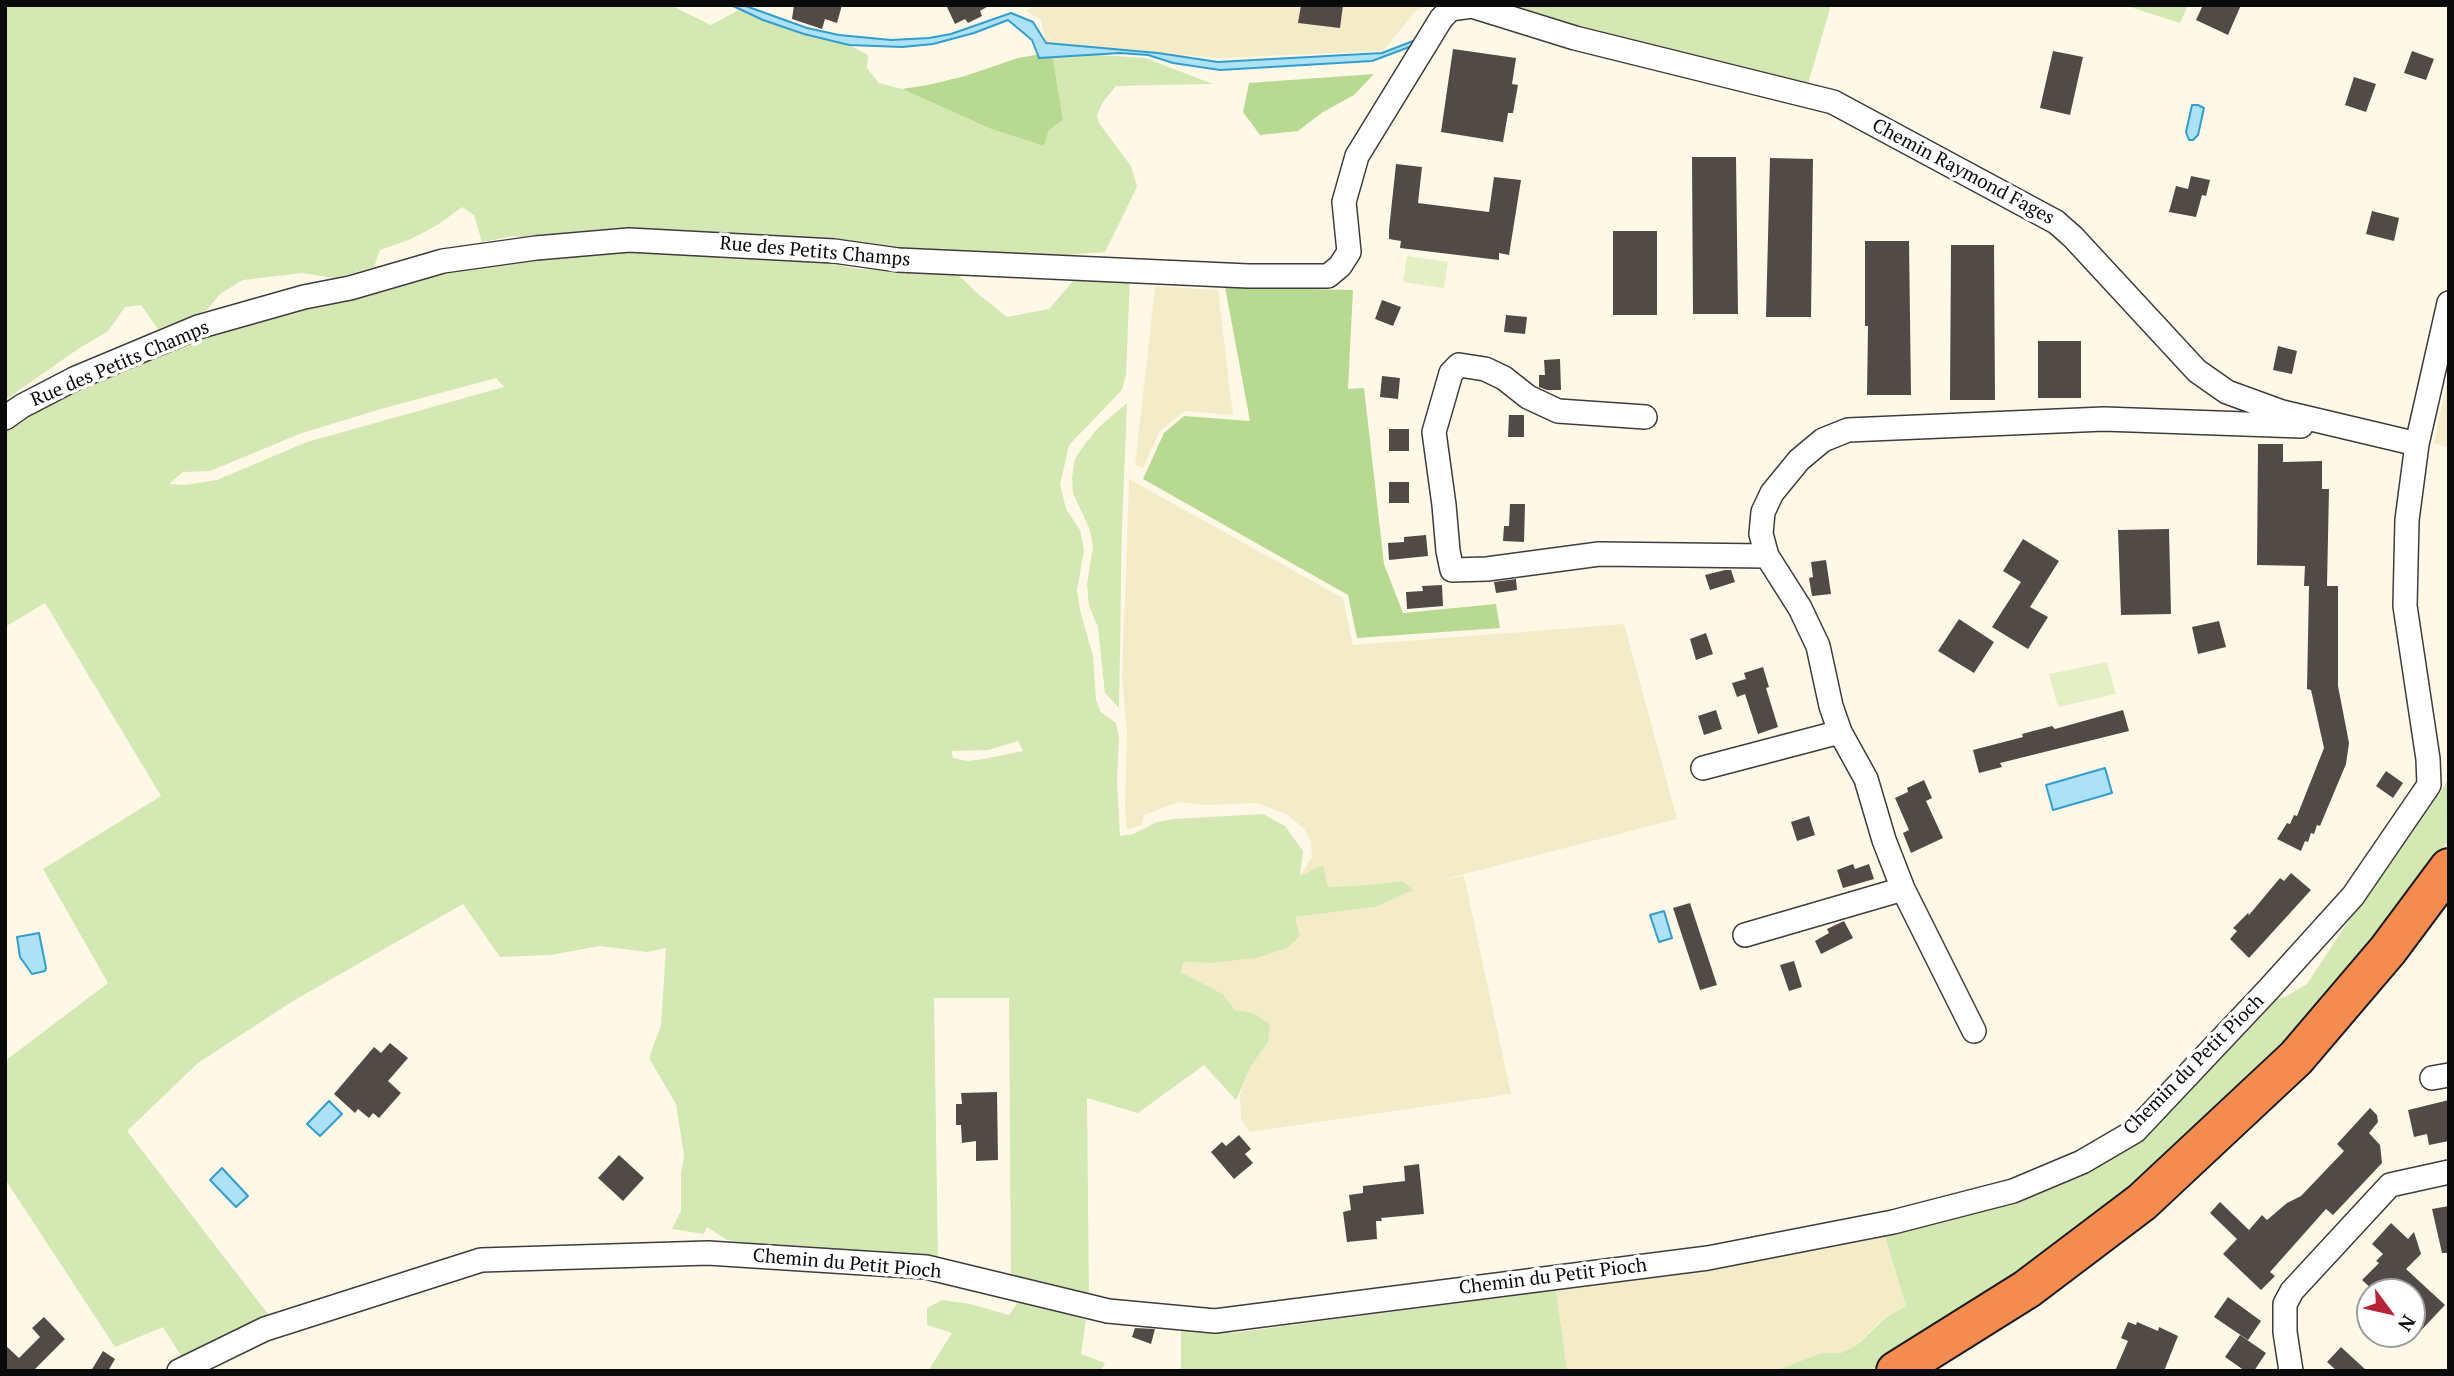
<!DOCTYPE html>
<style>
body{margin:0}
#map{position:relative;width:2454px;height:1376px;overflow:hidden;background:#fff8e7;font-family:"PT Serif",serif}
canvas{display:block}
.frame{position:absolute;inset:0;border:7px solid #0a0a0a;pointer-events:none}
.north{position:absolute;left:2356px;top:1278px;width:70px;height:70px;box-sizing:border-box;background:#fff;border:2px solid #9d9d9d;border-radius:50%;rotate:123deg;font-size:19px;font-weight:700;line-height:28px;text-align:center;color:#0a0a0a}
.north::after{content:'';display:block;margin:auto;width:24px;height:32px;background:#b92338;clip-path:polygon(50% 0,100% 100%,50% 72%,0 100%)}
</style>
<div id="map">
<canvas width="2454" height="1376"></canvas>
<div class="frame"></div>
<div class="north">N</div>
</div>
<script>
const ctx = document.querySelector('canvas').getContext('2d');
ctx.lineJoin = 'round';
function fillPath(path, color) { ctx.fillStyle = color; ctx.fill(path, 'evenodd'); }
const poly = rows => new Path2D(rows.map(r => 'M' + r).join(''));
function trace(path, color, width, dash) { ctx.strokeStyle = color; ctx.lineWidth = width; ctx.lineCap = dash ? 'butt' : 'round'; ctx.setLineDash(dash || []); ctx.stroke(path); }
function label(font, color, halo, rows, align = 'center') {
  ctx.font = font + ' "PT Serif",serif'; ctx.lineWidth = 7; ctx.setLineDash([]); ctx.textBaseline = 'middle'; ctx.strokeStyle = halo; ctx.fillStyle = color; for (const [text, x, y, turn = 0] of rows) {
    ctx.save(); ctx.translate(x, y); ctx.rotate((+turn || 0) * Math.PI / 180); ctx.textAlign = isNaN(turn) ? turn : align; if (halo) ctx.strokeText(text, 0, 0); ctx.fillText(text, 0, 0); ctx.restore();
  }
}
fillPath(poly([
 [1036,5,1427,5,1415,12,1383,51,1217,58,1046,43,1041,20,1026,11],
 [1155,286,1218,290,1233,415,1185,411,1160,431,1143,468,1135,465],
 [2449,371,2449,448,2434,443],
 [1129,479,1343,598,1353,645,1624,624,1677,819,1445,879,1464,876,1511,1094,1250,1132,1241,1119,1240,1094,1251,1066,1268,1042,1253,1013,1235,1010,1223,994,1181,972,1183,962,1211,963,1297,924,1294,917,1375,907,1412,890,1401,881,1367,885,1327,887,1300,876,1312,857,1311,842,1304,829,1287,814,1256,803,1207,805,1179,802,1144,815,1142,825,1127,830,1125,809,1127,731,1122,680],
 [1883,1230,1906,1306,1884,1318,1857,1344,1841,1353,1821,1353,1775,1371,1567,1371,1556,1290]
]), '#f4ecc8');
fillPath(poly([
 [5,5,670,5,711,25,739,10,804,34,849,45,868,55,867,68,879,83,902,89,991,129,1044,146,1049,130,1063,120,1052,52,1145,58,1213,84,1116,86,1103,102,1097,115,1099,123,1131,166,1137,187,1105,252,1067,255,909,255,558,243,514,236,482,242,474,215,462,207,439,224,411,239,380,250,374,267,335,278,302,273,243,280,220,294,207,310,158,329,141,305,125,307,108,331,78,349,5,400],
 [1495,5,1831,5,1808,84,1655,48],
 [2124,5,2188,5,2180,23],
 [641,251,729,253,780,260,830,263,858,269,884,270,918,271,951,268,977,293,1007,317,1049,309,1074,280,1130,276,1126,374,1122,390,1069,445,1060,485,1066,509,1080,530,1084,550,1077,590,1080,610,1093,656,1096,700,1101,712,1116,723,1119,738,1117,779,1120,836,1133,834,1157,822,1174,819,1263,814,1285,826,1303,851,1300,876,1323,865,1328,887,1367,885,1402,881,1413,890,1375,907,1295,917,1300,936,1287,948,1256,958,1211,963,1183,962,1181,972,1223,994,1235,1010,1253,1013,1270,1024,1268,1042,1251,1066,1236,1100,1204,1065,1138,1113,1087,1098,1089,1299,1011,1282,1009,998,934,998,938,1264,867,1252,766,1245,727,1240,707,1227,704,1234,672,1229,681,1211,681,1173,684,1155,676,1104,649,1058,661,1025,666,948,647,952,600,946,550,955,500,957,463,904,293,1001,198,1063,127,1131,281,1331,185,1362,163,1327,115,1347,5,1179,5,1061,108,983,43,869,161,796,45,603,5,627,5,424,19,414,165,349,404,278,505,262],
 [496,378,504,387,307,442,217,480,185,485,169,484,183,472,210,471,302,433,381,409],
 [1018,741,1023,751,984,759,968,761,953,758,951,751,988,750],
 [1127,403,1122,527,1119,708,1105,693,1098,627,1089,606,1087,584,1093,547,1090,530,1073,493,1072,477,1075,459,1084,445,1099,427],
 [2449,778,2449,841,2378,940,2320,1010,2117,1205,1958,1319,1869,1371,1775,1371,1821,1353,1841,1353,1858,1344,1885,1318,1906,1306,1883,1230,2103,1157,2268,1001,2285,997,2307,984,2431,796,2440,793],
 [1556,1290,1567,1371,1181,1371,1181,1325,1232,1333],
 [1021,1298,1086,1320,1081,1354,1105,1363,1101,1371,928,1371,952,1333,927,1325,927,1308,942,1300,970,1304,1009,1315]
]), '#d3e8b2');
fillPath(poly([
 [1052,52,1063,120,1049,130,1044,146,991,129,902,89,928,85,965,76,1018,58],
 [1374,74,1354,95,1323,112,1298,131,1260,135,1243,112,1249,83],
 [1225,287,1353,290,1348,389,1364,388,1384,564,1403,613,1496,604,1500,628,1357,638,1348,595,1143,479,1164,433,1184,416,1250,421]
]), '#b8d991');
fillPath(poly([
 [1407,256,1448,262,1444,288,1403,282],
 [2107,662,2116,694,2058,707,2049,674]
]), '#e4efc4');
const water = poly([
 [731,5,743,5,807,28,839,35,891,40,929,38,951,34,1011,13,1033,22,1046,43,1158,53,1218,62,1382,53,1426,36,1420,43,1372,61,1220,70,1173,63,1148,55,1120,53,1039,58,1032,40,1008,20,974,33,933,44,902,47,849,45,804,34,763,20,731,5],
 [2192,105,2198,105,2204,108,2198,135,2193,140,2189,140,2186,132,2192,105],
 [2105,768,2112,793,2053,810,2046,785,2105,768],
 [1664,911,1672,938,1659,942,1650,915,1664,911],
 [39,933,46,968,45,971,32,974,20,957,17,937,39,933],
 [329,1101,342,1114,320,1136,307,1124,329,1101],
 [222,1168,248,1196,236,1207,210,1180,222,1168]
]);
fillPath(water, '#ace1f6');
trace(water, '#339dcd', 2);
fillPath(poly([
 [794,5,842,5,837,23,825,19,822,29,792,19],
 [946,5,990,5,980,11,982,16,968,23,965,19,955,24],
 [1301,5,1343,5,1340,28,1298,23],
 [2203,5,2241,5,2228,35,2196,20],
 [1453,49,1516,58,1512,84,1518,85,1513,113,1508,113,1503,142,1441,132],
 [2053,51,2083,57,2070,115,2040,108],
 [2412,51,2434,59,2426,80,2404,73],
 [2354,77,2376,84,2366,112,2345,105],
 [1692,157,1736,157,1738,314,1693,314],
 [1770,158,1813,159,1811,317,1766,317],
 [1396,164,1422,167,1418,203,1489,212,1494,177,1521,180,1509,255,1499,253,1499,260,1400,248,1401,241,1389,239,1389,230],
 [2191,176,2210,180,2206,196,2202,195,2196,217,2169,212,2176,186,2188,189],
 [2372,211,2399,218,2394,241,2366,234],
 [1613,231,1657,231,1657,315,1613,315],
 [1865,241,1909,241,1911,395,1867,395,1868,326,1865,326],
 [1951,245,1994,245,1995,400,1950,400],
 [1382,300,1401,307,1393,326,1375,319],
 [1506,315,1527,317,1525,334,1504,332],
 [2038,341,2081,341,2081,398,2038,398],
 [2278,346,2297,351,2292,374,2273,370],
 [1560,359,1561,390,1547,390,1539,387,1539,375,1545,375,1544,360],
 [1382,376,1400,378,1398,399,1380,397],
 [1509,415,1524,415,1524,437,1508,437],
 [1389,429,1409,429,1409,451,1389,451],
 [2258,444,2283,444,2283,462,2322,461,2322,489,2329,489,2327,586,2338,586,2338,686,2349,743,2346,764,2320,826,2317,825,2314,834,2311,833,2308,842,2305,841,2301,851,2277,839,2287,823,2290,824,2294,815,2297,816,2324,748,2311,690,2307,689,2309,586,2304,586,2305,566,2257,565],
 [1389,482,1409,482,1409,503,1389,503],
 [1510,504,1525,504,1524,542,1503,541,1504,526,1509,526],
 [2169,529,2171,614,2121,615,2118,530],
 [1426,535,1428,556,1389,560,1388,543,1404,542,1404,537],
 [2023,539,2059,561,2030,607,2048,617,2028,649,1992,627,2021,582,2003,571],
 [1826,560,1831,594,1812,596,1809,578,1813,577,1811,562],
 [1725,570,1731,570,1735,582,1710,590,1705,575],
 [1516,579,1517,590,1496,593,1494,582],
 [1442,585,1443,606,1407,609,1406,592,1423,591,1422,586],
 [1959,619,1994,642,1974,673,1938,651],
 [2219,621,2226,647,2198,654,2192,627],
 [1706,633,1713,654,1696,660,1690,639],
 [1763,667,1769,687,1766,688,1778,727,1758,734,1745,694,1737,697,1732,683,1746,679,1744,673],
 [1716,710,1722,729,1704,735,1698,716],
 [2123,710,2129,731,2000,763,2002,767,1979,773,1973,750,2023,737,2022,734,2052,726,2055,729],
 [2386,771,2403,783,2393,798,2376,786],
 [1924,780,1932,798,1926,801,1943,838,1911,853,1903,833,1909,830,1895,798,1908,792,1907,788],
 [1809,816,1815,835,1797,841,1791,822],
 [1853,864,1855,869,1869,864,1874,879,1843,888,1837,870],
 [2291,873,2311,890,2249,958,2230,939,2237,931,2233,928,2248,913,2249,915,2280,878,2284,881],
 [1690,903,1717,985,1700,990,1673,908],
 [1844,921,1853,938,1821,954,1815,941,1829,933,1827,929],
 [1794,961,1802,987,1789,991,1780,965],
 [390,1043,408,1058,388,1081,401,1093,379,1118,373,1113,369,1118,358,1109,355,1113,334,1094,374,1047,381,1053],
 [997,1092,998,1160,976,1161,976,1141,962,1143,961,1125,956,1125,956,1104,962,1104,961,1093],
 [2449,1100,2449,1141,2429,1145,2427,1134,2414,1137,2408,1110],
 [2370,1108,2377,1115,2378,1122,2369,1133,2380,1145,2382,1163,2333,1215,2326,1209,2270,1272,2275,1276,2261,1290,2223,1254,2237,1239,2210,1213,2220,1202,2249,1230,2262,1215,2267,1220,2287,1203,2301,1196,2344,1151,2337,1144],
 [1239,1135,1251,1149,1245,1154,1253,1163,1234,1179,1211,1152,1222,1142,1226,1146],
 [619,1155,644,1178,623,1201,598,1178],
 [1419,1164,1424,1214,1381,1218,1382,1221,1376,1221,1377,1239,1347,1242,1343,1212,1351,1210,1349,1195,1363,1193,1363,1186,1405,1181,1404,1166],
 [2449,1206,2449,1253,2442,1253,2432,1209],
 [2391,1223,2408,1239,2414,1232,2421,1254,2406,1269,2445,1305,2412,1340,2412,1292,2375,1292,2362,1280,2379,1263,2376,1261,2383,1254,2372,1244],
 [2228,1297,2261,1321,2248,1340,2214,1317],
 [44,1317,65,1339,33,1371,5,1371,5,1345,19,1358,40,1337,32,1328],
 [2128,1322,2136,1325,2137,1322,2158,1331,2159,1327,2178,1336,2164,1371,2115,1371,2128,1341,2121,1338],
 [1135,1328,1155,1329,1151,1344,1132,1337],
 [2240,1335,2266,1353,2254,1371,2245,1371,2225,1357],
 [2341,1347,2367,1371,2337,1371,2327,1362],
 [103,1351,115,1359,108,1371,91,1371]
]), '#524a46');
const street = poly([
 [1645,417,1558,411,1528,397,1504,378,1485,369,1459,365,1451,373,1434,432,1444,505,1448,551,1452,570,1487,569,1599,554,1767,556],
 [5,418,22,406,76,378,198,327,304,297,350,288,443,261,536,248,629,240,834,251,898,260,1248,276,1328,276,1340,266,1349,252,1344,202,1357,156,1441,19,1450,9,1472,6,1575,38,1833,102,2056,222,2073,237,2197,371,2227,392,2282,412,2417,444,2449,303],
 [1703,768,1840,732],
 [1745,935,1903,889],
 [1974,1031,1903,889,1884,840,1866,779,1840,732,1831,706,1818,646,1800,608,1767,556,1761,534,1763,512,1772,493,1799,460,1823,440,1848,430,2104,419,2301,426],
 [2432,1078,2449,1075],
 [179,1371,265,1329,481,1260,708,1253,926,1267,1108,1311,1215,1321,1708,1258,1893,1222,2013,1191,2082,1162,2135,1131,2268,990,2353,896,2429,785,2428,759,2405,606,2407,520,2417,444],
 [2291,1371,2285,1332,2285,1304,2292,1291,2390,1185,2449,1172]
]);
const highway = poly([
 [1896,1371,2027,1289,2142,1202,2296,1058,2388,950,2449,868]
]);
trace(street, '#3d3d3d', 26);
trace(highway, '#1b1b1b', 42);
trace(street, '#fff', 23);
trace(highway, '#f58c4f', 38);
label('19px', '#0a0a0a', '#fff', [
 ["Chemin Raymond Fages",1963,172,28],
 ["Rue des Petits Champs",815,252,5],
 ["Rue des Petits Champs",120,364,-23],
 ["Chemin du Petit Pioch",2194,1065,-45],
 ["Chemin du Petit Pioch",847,1264,5],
 ["Chemin du Petit Pioch",1553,1277,-7]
]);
</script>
